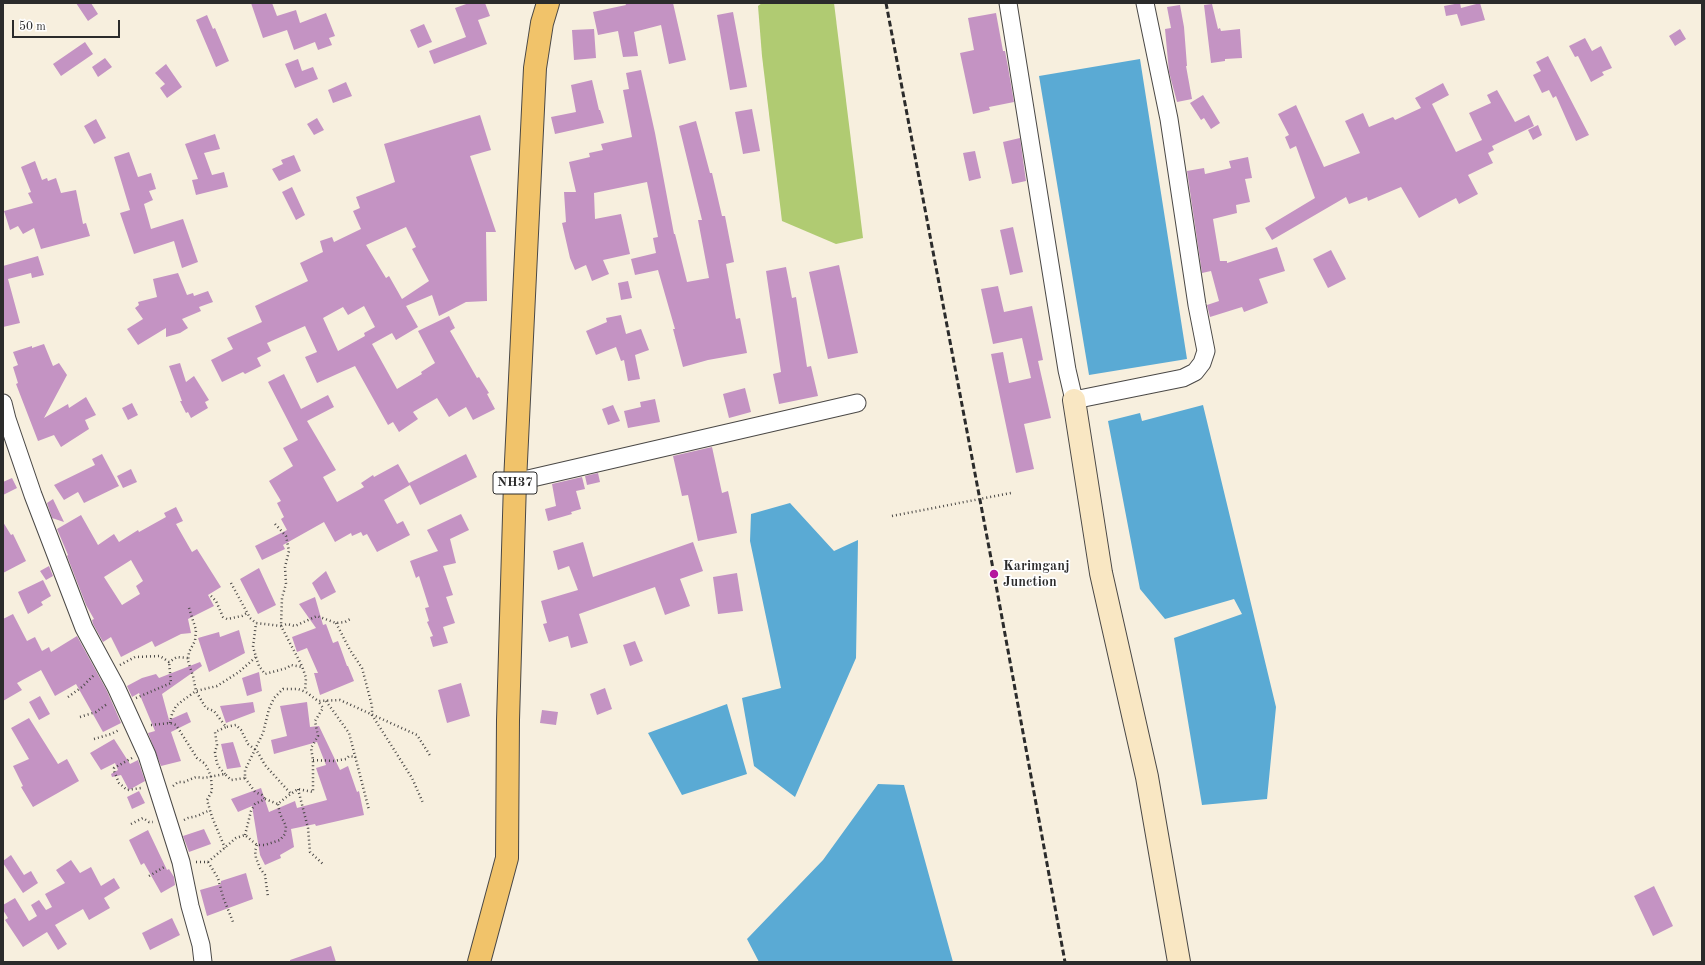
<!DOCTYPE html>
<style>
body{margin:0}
#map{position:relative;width:1705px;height:965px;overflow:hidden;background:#f7efde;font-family:"Old Standard TT",serif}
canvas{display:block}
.frame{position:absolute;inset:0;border:4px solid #2b2b2b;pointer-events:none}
.scale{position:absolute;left:12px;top:20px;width:108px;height:18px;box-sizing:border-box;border:2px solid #2b2b2b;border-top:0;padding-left:5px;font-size:12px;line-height:14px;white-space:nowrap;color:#2b2b2b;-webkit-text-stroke:3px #fff;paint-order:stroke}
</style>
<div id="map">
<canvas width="1705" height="965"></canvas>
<div class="frame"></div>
<div class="scale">50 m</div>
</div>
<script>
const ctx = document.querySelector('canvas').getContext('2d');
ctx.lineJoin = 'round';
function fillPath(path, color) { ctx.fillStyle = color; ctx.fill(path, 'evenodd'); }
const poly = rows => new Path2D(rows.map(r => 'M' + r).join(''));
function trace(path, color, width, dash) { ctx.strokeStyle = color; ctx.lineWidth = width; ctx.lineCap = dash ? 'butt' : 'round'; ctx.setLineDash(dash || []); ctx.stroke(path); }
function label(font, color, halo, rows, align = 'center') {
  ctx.font = font + ' "Old Standard TT",serif'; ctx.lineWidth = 3.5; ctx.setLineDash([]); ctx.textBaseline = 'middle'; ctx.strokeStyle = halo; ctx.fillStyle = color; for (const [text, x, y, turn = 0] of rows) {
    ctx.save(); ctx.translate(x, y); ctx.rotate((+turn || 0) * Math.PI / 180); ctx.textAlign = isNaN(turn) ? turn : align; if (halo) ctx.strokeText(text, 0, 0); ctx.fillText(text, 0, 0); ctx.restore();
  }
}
fillPath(poly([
 [762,3,834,3,863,238,836,244,782,221,762,56,758,6]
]), '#b0cb72');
fillPath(poly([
 [1140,59,1187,359,1089,375,1039,76],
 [1203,405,1276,707,1267,799,1202,805,1174,638,1242,614,1234,599,1165,619,1140,589,1108,421,1140,413,1142,421],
 [790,503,834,551,858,540,856,658,795,797,754,766,742,698,781,688,750,541,751,514],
 [727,704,747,774,682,795,648,733],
 [878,784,904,785,953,962,759,962,747,939,823,860]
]), '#5aaad4');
fillPath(poly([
 [76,3,91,3,98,14,88,21],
 [251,3,272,3,277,16,296,10,300,23,326,13,335,36,329,38,332,45,318,50,315,42,294,50,287,30,263,38],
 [469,3,485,3,490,16,478,20,487,44,434,64,429,51,466,37,455,8],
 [625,3,673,3,686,60,669,64,661,25,634,32,638,56,623,57,618,31,598,35,593,12,626,5],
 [1460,3,1461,8,1480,3,1485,20,1461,26,1457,14,1446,16,1444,6],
 [1212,4,1218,29,1220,28,1221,31,1240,29,1242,58,1225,59,1225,61,1211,63,1204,5],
 [1180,5,1184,27,1187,66,1186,66,1192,99,1177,102,1169,72,1165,29,1171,28,1167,7],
 [733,12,747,87,730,90,717,15],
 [996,13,1003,51,1005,51,1008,67,1014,102,989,107,990,110,973,114,960,53,974,50,968,18],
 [207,15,213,29,215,28,229,61,216,67,196,20],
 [424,24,432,42,418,48,410,30],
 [594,29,596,58,574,60,572,30],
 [1680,29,1686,39,1675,46,1669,36],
 [1585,38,1592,51,1601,46,1612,68,1602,72,1604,75,1591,82,1578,56,1575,57,1569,46],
 [85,42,93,54,61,76,53,64],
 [1548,56,1589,135,1576,141,1556,96,1553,98,1549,90,1542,93,1533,75,1541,71,1536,62],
 [105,58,112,67,98,77,92,67],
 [298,59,302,71,313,67,318,79,295,88,285,64],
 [166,64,182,87,167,98,160,88,165,84,155,73],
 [641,70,655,133,674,234,675,234,687,282,709,278,698,220,702,220,679,126,696,121,710,173,712,173,722,216,725,216,734,262,726,264,736,319,740,318,747,353,708,360,683,367,673,329,675,329,658,270,635,275,631,259,656,253,653,238,658,237,647,182,594,193,595,219,621,214,630,254,603,260,609,274,592,281,586,265,575,270,570,258,562,223,566,222,564,192,576,192,569,162,590,157,589,153,603,150,601,144,632,137,623,90,629,89,626,73],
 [592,80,599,110,600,110,604,123,555,134,551,117,576,112,571,85],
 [346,82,352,96,333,103,328,90],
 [1443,83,1449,95,1432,104,1456,152,1482,140,1469,113,1491,103,1487,95,1497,90,1515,122,1529,115,1534,126,1492,146,1494,150,1488,153,1493,163,1468,175,1478,194,1459,204,1456,198,1419,218,1401,187,1368,201,1367,197,1349,204,1346,197,1272,240,1265,228,1315,198,1296,146,1290,149,1285,137,1289,135,1278,114,1296,105,1324,167,1360,153,1345,121,1363,113,1369,127,1393,117,1395,120,1421,108,1415,98],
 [1203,95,1220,123,1211,129,1204,118,1201,120,1190,103],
 [752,109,760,151,743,154,735,112],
 [480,115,491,150,470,156,496,232,486,232,487,301,466,302,439,316,432,295,406,306,418,327,396,340,392,333,372,344,397,389,422,374,421,372,435,363,418,331,449,316,455,328,450,331,477,378,479,377,489,393,487,394,495,409,473,420,466,407,449,417,437,398,413,412,418,419,399,432,393,422,388,425,355,366,317,383,305,357,317,352,305,326,267,343,271,351,257,358,261,366,245,374,243,372,222,382,211,360,233,349,227,338,262,322,255,306,308,281,300,263,323,252,320,241,332,237,334,242,361,229,353,211,360,208,356,197,395,182,384,144],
 [406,227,416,247,412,249,429,281,402,299,389,276,386,278,366,245],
 [364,306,375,327,364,333,365,336,338,351,323,318,343,307,348,315],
 [317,118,324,130,314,135,307,124],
 [96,119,106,138,94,144,84,126],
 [1538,125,1542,135,1533,140,1528,130],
 [215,134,220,149,204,153,212,175,224,172,228,187,196,195,192,180,198,179,185,144],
 [1020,138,1026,181,1012,184,1003,142],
 [975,151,981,178,969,181,963,153],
 [129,152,138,177,151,173,156,189,149,191,153,200,144,204,151,229,183,219,198,262,182,268,174,241,134,254,120,213,130,210,114,157],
 [294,155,301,171,279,181,272,169,283,164,281,160],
 [1248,157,1252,178,1245,179,1250,202,1236,205,1237,213,1213,219,1220,261,1227,261,1227,263,1277,247,1285,271,1259,279,1268,303,1244,312,1242,307,1210,317,1207,305,1219,301,1211,271,1202,273,1187,171,1204,168,1205,174,1231,168,1229,161],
 [35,161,42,180,47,178,48,181,56,178,61,193,76,190,83,224,86,223,90,236,41,249,34,228,23,234,18,226,10,230,4,211,33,203,28,193,31,192,21,167],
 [292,187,305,215,296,220,282,192],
 [1013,227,1023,272,1010,275,1000,230],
 [1331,250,1346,279,1328,288,1313,259],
 [38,256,44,275,32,278,31,273,8,279,20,323,3,327,3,266],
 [839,265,858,353,828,359,809,272],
 [786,267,792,298,796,297,807,367,811,366,818,396,779,404,773,374,781,372,766,271],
 [178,273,187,295,193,293,194,296,208,291,213,302,199,307,201,311,182,319,188,328,180,333,166,337,166,328,138,345,127,329,143,319,135,308,139,305,138,302,157,297,153,279],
 [628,281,632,298,621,300,618,283],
 [998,286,1004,312,1032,306,1043,360,1038,361,1051,418,1024,424,1034,469,1016,473,991,354,1003,352,1009,383,1031,378,1022,338,993,344,981,289],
 [621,315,626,334,641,329,649,350,635,355,640,379,628,381,624,360,621,361,616,347,596,355,586,331,607,322,606,318],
 [44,344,53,366,59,363,67,375,44,418,68,404,69,408,86,397,96,415,85,420,89,429,61,447,54,435,38,441,16,384,18,383,13,367,18,365,13,352,32,346,32,348],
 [180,363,186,382,194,376,209,400,205,402,208,408,191,418,188,412,186,413,180,401,182,401,169,366],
 [284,374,301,409,328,395,334,407,307,421,336,470,323,477,337,502,364,487,361,483,373,475,374,477,398,464,410,485,384,500,397,524,403,521,410,535,377,552,367,534,363,536,361,532,352,536,351,533,335,542,324,522,283,545,285,549,262,560,255,546,287,530,281,519,284,517,277,503,281,501,269,481,293,466,283,448,298,440,268,382],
 [745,388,751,412,729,418,723,394],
 [655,399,660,422,628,428,624,411,641,407,640,402],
 [132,403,138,415,128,420,122,408],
 [613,405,620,421,608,425,602,409],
 [712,447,722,493,728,491,737,533,698,541,688,495,682,496,673,456],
 [102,454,119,486,84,503,78,492,64,500,54,485,95,465,92,459],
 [466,454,477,477,420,505,409,483],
 [131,469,137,482,123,488,117,476],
 [598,473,600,482,587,485,585,476],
 [582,477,585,489,576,491,581,509,571,512,572,514,548,521,545,509,556,506,552,484],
 [12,478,17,488,3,495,3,482],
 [53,499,64,522,52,518,47,503],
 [176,507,183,521,176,524,192,552,197,549,221,587,208,595,214,606,188,619,191,633,181,634,155,647,152,641,121,657,111,637,103,642,93,624,92,620,94,619,86,605,67,556,68,555,57,529,81,515,98,545,114,534,119,542,138,530,139,532,166,517,164,513],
 [131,560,143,581,136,586,140,594,122,605,104,577],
 [461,514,469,530,450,539,456,563,443,566,453,595,446,597,455,623,443,627,448,643,433,647,430,637,433,636,427,622,429,621,425,608,429,607,419,576,416,578,410,561,438,551,427,530],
 [3,522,11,535,13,534,26,561,3,573],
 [583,542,593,577,693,542,703,571,680,579,690,606,665,615,655,587,579,614,588,643,571,648,568,636,549,642,543,624,547,623,541,601,578,590,569,566,558,570,553,551],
 [49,566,53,576,46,580,40,571],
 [259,568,276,605,258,614,240,579],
 [326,571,336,592,321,600,312,583],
 [737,573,743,611,718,614,713,577],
 [43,580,51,596,41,602,43,605,28,614,18,592],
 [315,597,323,625,326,624,333,643,338,641,347,666,348,666,354,681,320,695,314,673,318,673,307,648,297,652,292,637,316,628,299,604],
 [13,614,27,641,35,637,42,651,49,647,51,652,77,636,107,691,121,723,103,732,76,684,55,696,41,670,17,683,22,690,3,701,3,619],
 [239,630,245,653,209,672,198,638,219,632,220,637],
 [635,641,643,661,630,666,623,645],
 [200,662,202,666,162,694,169,720,187,712,191,722,171,732,181,761,161,766,148,733,155,731,139,693,132,697,127,686,142,678,156,674,159,678],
 [259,672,262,691,247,696,242,678],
 [461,683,470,716,447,723,438,690],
 [605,688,612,709,597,715,590,694],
 [40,696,50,714,39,720,29,702],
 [253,702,255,712,226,723,220,706],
 [307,702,310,727,319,726,340,770,348,766,357,792,359,791,364,815,316,826,315,824,291,829,294,847,280,855,281,858,265,865,260,855,252,806,238,812,231,799,261,788,269,812,295,801,297,808,327,800,316,768,326,765,317,742,274,754,271,740,287,736,280,706],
 [542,710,558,712,556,725,540,723],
 [29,718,58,764,67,759,79,781,33,807,21,787,23,786,13,766,29,759,11,728],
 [114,739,130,764,138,760,145,781,129,790,121,775,112,777,111,774,118,770,115,763,101,770,90,753],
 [233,742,241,767,227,769,221,744],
 [139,791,145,803,132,809,127,797],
 [204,829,211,844,189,852,183,836],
 [148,830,167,870,169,869,174,877,175,885,161,893,144,863,141,865,129,840],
 [11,855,24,875,31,871,38,883,23,893,3,863,3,861],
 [71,860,80,873,91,867,101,886,114,878,120,888,104,898,110,908,89,920,83,909,55,925,67,944,58,950,47,932,23,947,5,920,8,918,3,910,3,905,15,898,29,921,37,916,31,905,39,900,46,910,52,907,45,894,65,883,56,870],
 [246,873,253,899,207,916,200,890,221,884,221,881],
 [1654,886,1673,926,1653,936,1634,896],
 [172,918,180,935,150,950,142,933],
 [331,946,336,962,290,962,290,960]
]), '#c493c3');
const street = poly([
 [1008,3,1067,370,1074,400,1183,378,1195,372,1202,363,1206,351,1197,305,1169,119,1145,3],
 [3,403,7,419,33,495,84,628,116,687,147,755,181,862,190,906,201,945,203,962],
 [515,482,857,403]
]);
const secondary = poly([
 [1074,400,1101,573,1147,777,1179,962]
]);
const highway = poly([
 [479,962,507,858,508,720,515,482,535,68,542,23,548,3]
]);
trace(street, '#4a4846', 19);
trace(secondary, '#4a4846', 24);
trace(highway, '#4a4846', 24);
trace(poly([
 [275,524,286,536,289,551,285,567,286,584,282,598,281,626,287,624,295,626,317,616,336,623,345,622,352,618],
 [231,583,250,618,256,623,281,626,302,666,306,678,305,691],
 [211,596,216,601,223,617,227,619,242,616,247,613],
 [189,608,196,630,195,641,189,652,188,661,193,676,196,691,200,698,206,708,214,711,226,727,236,725,241,730,248,744,257,751,265,765,291,794],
 [336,623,350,650,362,668,372,706,372,715,412,778,423,803],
 [256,657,259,666,265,674,287,668,291,665,302,667],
 [120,665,135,657,160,656,169,662,177,657,188,658],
 [68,697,82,687,94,675],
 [136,698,171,683,169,662],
 [326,701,349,733,369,810],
 [80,717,96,712,107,704],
 [170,723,172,714,176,706,182,701,196,691,217,686,239,672,256,657,253,647,256,623],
 [151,725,170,723,176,725,197,758,204,763,207,767,211,777,212,791,207,800,212,817,225,848],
 [94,739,111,734,119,730],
 [132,758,114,768,114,771,119,783,127,790,141,788],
 [313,760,334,761,346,759,349,756,356,757],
 [225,774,218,766,216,759,215,752,217,745,215,732,226,727],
 [245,778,255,792,262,795,265,799],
 [173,786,178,782,184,782,196,777,204,778,225,774,231,780,245,778,245,770,263,733,269,709,274,698,283,689,298,689,306,692,318,701,340,700,417,735,431,757],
 [298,789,308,828,310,852,324,865],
 [184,820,188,818,197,816,210,810],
 [131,824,143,818,149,822,153,822],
 [245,835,251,811,255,804,265,799,278,804,285,798,298,789,313,792,313,760,311,748,318,736,315,721,323,708,318,701],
 [257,845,255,851,256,858,260,868,265,875,268,897],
 [196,862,208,862,236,838,245,835,257,845,265,845,280,840,285,834,286,826,280,814,278,804],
 [208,862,218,878,223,897,233,922],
 [149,876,166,866]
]), '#4a4846', 2.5, [1, 3]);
trace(street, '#fff', 17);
trace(secondary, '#f9e7c3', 22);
trace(highway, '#f1c36a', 22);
trace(poly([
 [886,3,994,574,1065,962]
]), '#2b2b2b', 3, [6, 3]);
trace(poly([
 [892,516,1011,493]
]), '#4a4846', 2.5, [1, 3]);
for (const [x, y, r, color] of [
 [994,574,5,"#b5179e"]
]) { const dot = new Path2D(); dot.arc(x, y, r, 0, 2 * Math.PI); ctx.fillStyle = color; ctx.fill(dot); trace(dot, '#fff', 1.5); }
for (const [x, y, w] of [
 [515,483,44]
]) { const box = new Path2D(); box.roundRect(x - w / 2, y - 11, w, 22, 3); ctx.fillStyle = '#fff'; ctx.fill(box); trace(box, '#2b2b2b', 1); }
label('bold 13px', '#2b2b2b', null, [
 ["NH37",515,483]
]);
label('bold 14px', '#2b2b2b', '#fff', [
 ["Karimganj",1003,566],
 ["Junction",1003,582]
], 'left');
</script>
